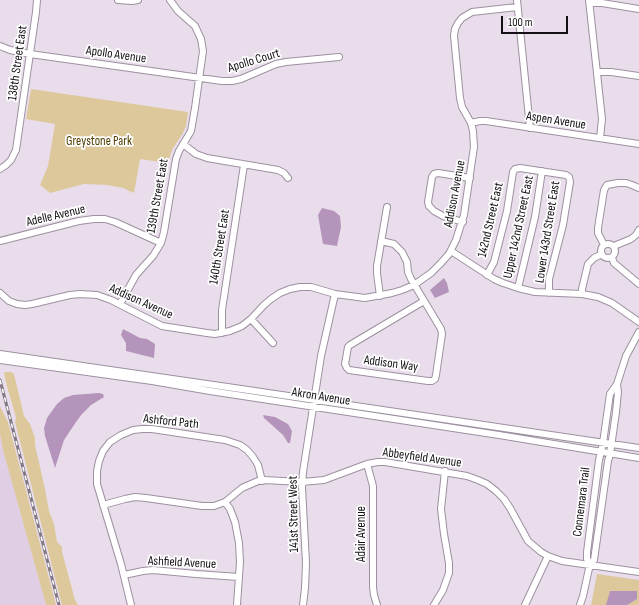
<!DOCTYPE html>
<style>
body{margin:0}
#map{position:relative;width:639px;height:605px;overflow:hidden;background:#e9ddec;font-family:"Sofia Sans Condensed",sans-serif}
canvas{display:block}
.scale{position:absolute;left:501px;top:16px;width:67px;height:18px;box-sizing:border-box;border:2px solid #130f14;border-top:0;padding-left:5px;font-size:12px;line-height:14px;white-space:nowrap;color:#130f14;-webkit-text-stroke:3px #fff;paint-order:stroke}
</style>
<div id="map">
<canvas width="639" height="605"></canvas>
<div class="scale">100 m</div>
</div>
<script>
const ctx = document.querySelector('canvas').getContext('2d');
ctx.lineJoin = 'round';
function fillPath(path, color) { ctx.fillStyle = color; ctx.fill(path, 'evenodd'); }
const poly = rows => new Path2D(rows.map(r => 'M' + r).join(''));
function trace(path, color, width, dash) { ctx.strokeStyle = color; ctx.lineWidth = width; ctx.lineCap = dash ? 'butt' : 'round'; ctx.setLineDash(dash || []); ctx.stroke(path); }
function label(font, color, halo, rows, align = 'center') {
  ctx.font = font + ' "Sofia Sans Condensed",sans-serif'; ctx.lineWidth = 3.5; ctx.setLineDash([]); ctx.textBaseline = 'middle'; ctx.strokeStyle = halo; ctx.fillStyle = color; for (const [text, x, y, turn = 0] of rows) {
    ctx.save(); ctx.translate(x, y); ctx.rotate((+turn || 0) * Math.PI / 180); ctx.textAlign = isNaN(turn) ? turn : align; if (halo) ctx.strokeText(text, 0, 0); ctx.fillText(text, 0, 0); ctx.restore();
  }
}
fillPath(poly([
 [0,434,3,449,46,605,0,605]
]), '#e0cfe4');
fillPath(poly([
 [31,89,188,112,186,126,183,133,172,150,168,163,140,159,134,193,123,188,107,185,84,184,50,193,40,185,48,166,55,124,26,119],
 [11,372,14,374,24,416,30,424,35,438,35,445,45,489,49,511,54,524,57,542,62,547,62,552,75,600,78,605,62,605,15,422,16,417,6,383,4,372],
 [0,406,8,422,56,605,46,605,3,450,0,434],
 [597,574,639,580,639,605,591,605]
]), '#ddc89c');
fillPath(poly([
 [322,208,334,211,340,216,341,227,337,246,323,244,318,215],
 [444,278,447,283,449,292,435,298,430,290],
 [123,329,140,338,147,339,155,344,154,358,126,351,126,343,121,335],
 [99,393,103,394,104,397,91,405,82,414,76,422,64,440,55,468,45,436,44,428,47,418,57,404,64,398,73,395],
 [263,415,275,417,288,424,292,431,290,443,288,443,283,435,264,418],
 [610,591,637,591,637,599,627,605,606,605]
]), '#b494bb');
const minor = poly([
 [118,0,132,1,138,0],
 [517,0,530,128],
 [589,0,602,119,600,138],
 [590,3,602,3,639,9],
 [0,46,10,50,30,54,222,81,232,81,241,79,276,64,286,62,339,57],
 [597,72,611,72,639,76],
 [471,123,480,121,486,121,639,144],
 [183,144,196,154,207,158,278,170,284,173,288,178],
 [0,169,6,165,11,160,16,150,36,12,37,0],
 [463,222,443,216,434,211,429,206,428,202,432,177,434,174,438,173,470,178],
 [0,241,79,221,94,219,105,219,115,222,161,243],
 [381,241,394,244,402,252,407,262,408,272,411,279,441,329,442,334,436,375,435,379,432,381,428,381,349,370,347,368,345,364,348,347,350,345,424,301],
 '601 251a7 7 0 1 1 14 0a7 7 0 1 1-14 0Z',
 [604,245,598,233,598,228,604,190,607,185,618,183,626,183,632,185,639,188],
 [614,246,631,239,636,235,639,230],
 [451,251,494,279,503,283,518,288,535,292,582,294,598,297,612,303,639,322],
 [612,258,614,263,639,284],
 [487,275,494,262,507,211,513,172,515,169,520,168,566,175,569,177,570,182,563,225,549,279,549,293],
 [518,288,535,217,542,171],
 [0,293,9,301,17,304,25,305,32,304,70,295,80,294,97,295,111,300,162,326,207,333,215,334,230,331,242,326,251,319,264,305,271,299,280,293,290,289,300,287,311,287,335,294,365,298,392,293,402,290,414,285,431,273,441,263,449,254,456,240,464,215,474,147,473,131,471,123,462,107,460,98,454,36,455,29,458,23,462,18,472,12,517,7],
 [582,294,582,289,588,264,594,258,602,254],
 [380,296,377,273,377,266,387,207],
 [120,304,136,275,143,267,153,256,161,243,164,232,176,159,179,151,191,131,195,108,203,51,201,39,195,26,178,11,170,0],
 [251,319,273,343],
 [222,333,222,310,244,165],
 [0,354,248,390,639,448],
 [0,360,152,381,210,391,499,435,639,458],
 [367,464,373,486,373,587,374,595,377,605],
 [225,502,230,509,235,522,239,543,240,562,237,605],
 [103,505,125,499,135,497,146,498,202,506,214,506,225,502,242,488,258,481,264,480,302,482,324,480,367,464,378,462,385,462,467,476,478,480,487,484,496,491,504,499,510,508,528,541,541,552,548,556,562,561,639,572],
 [590,564,587,559,587,552,599,460,603,443,610,394,617,384,626,356,639,332],
 [124,575,143,571,153,570,196,574,239,577],
 [131,605,121,564,97,484,97,471,99,461,103,451,110,442,121,435,133,430,143,429,152,429,225,440,240,445,247,450,253,457,258,465,262,481],
 [303,605,305,588,306,563,302,487,303,472,321,356,335,294],
 [434,605,443,590,449,573,449,563,444,534,441,509,445,471],
 [525,605,548,556],
 [580,605,583,596,590,564,594,560,595,553,608,461,610,454,616,412,618,392,617,384]
]);
trace(minor, '#9c919f', 8);
trace(minor, '#fff', 6);
const rail = poly([
 [0,380,59,605]
]);
trace(rail, '#827984', 3);
trace(rail, '#fff', 1.5, [4.5]);
label('13px', '#130f14', '#fff', [
 ["Apollo Avenue",116,55,8],
 ["Apollo Court",254,61,-17],
 ["138th Street East",18,63,-82],
 ["Aspen Avenue",556,121,9],
 ["Addison Avenue",455,194,-79],
 ["139th Street East",158,196,-80],
 ["Adelle Avenue",56,216,-13],
 ["142nd Street East",491,220,-77],
 ["Upper 142nd Street East",519,227,-78],
 ["Lower 143rd Street East",548,232,-81],
 ["140th Street East",220,247,-81],
 ["Addison Avenue",141,302,24],
 ["Addison Way",391,364,8],
 ["Akron Avenue",321,397,9],
 ["Ashford Path",171,422,6],
 ["Abbeyfield Avenue",422,458,8],
 ["Connemara Trail",582,502,-83],
 ["141st Street West",294,514,-91],
 ["Adair Avenue",362,534,-90],
 ["Ashfield Avenue",182,563,3]
]);
label('13px', '#513c00', '#fff', [
 ["Greystone Park",99,142]
]);
</script>
